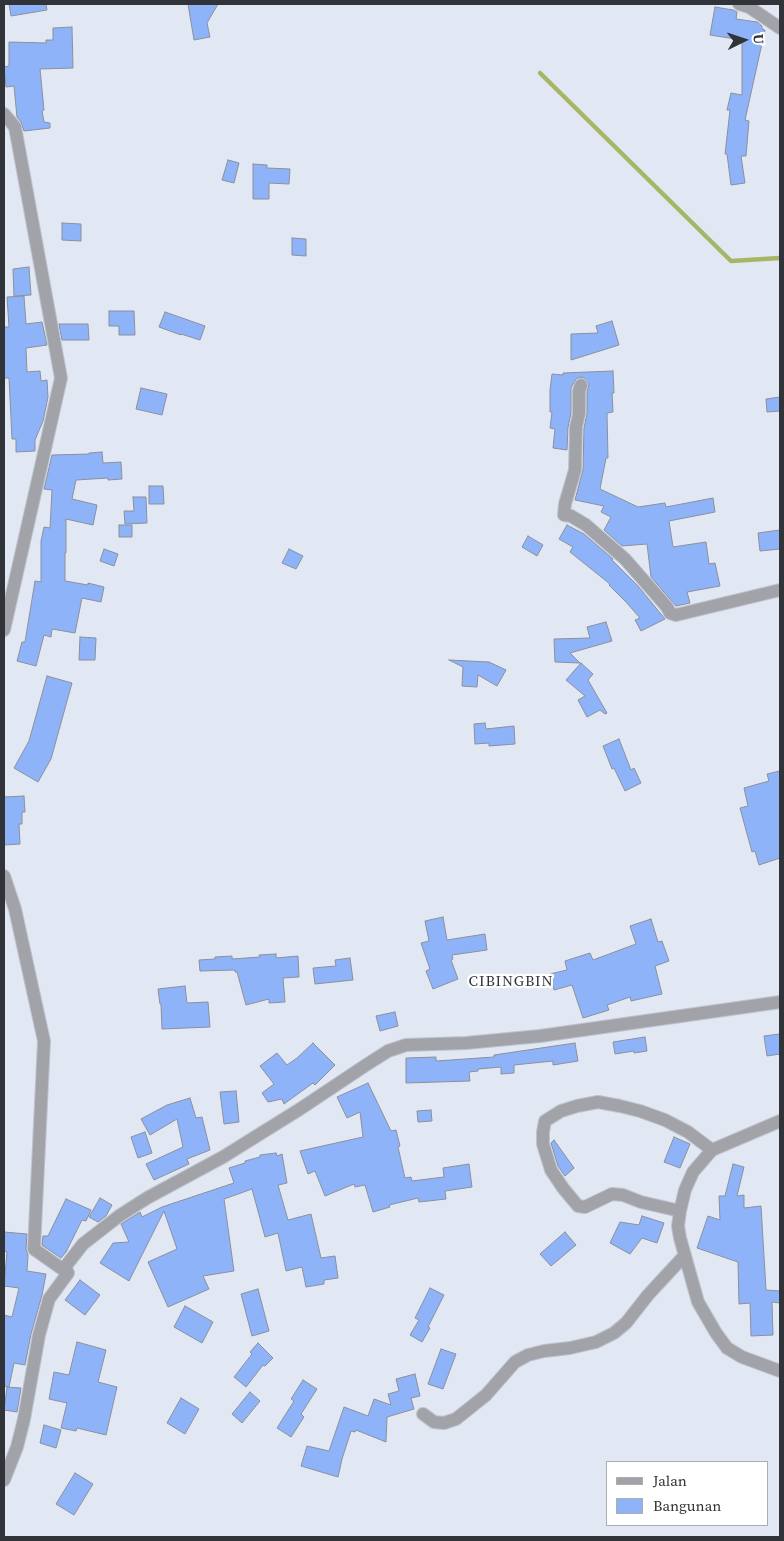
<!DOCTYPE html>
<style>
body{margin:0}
#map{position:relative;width:784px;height:1541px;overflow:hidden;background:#e1e7f3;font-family:"Source Serif 4",serif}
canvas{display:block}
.frame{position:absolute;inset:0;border:5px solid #303337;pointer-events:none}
.legend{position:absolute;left:606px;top:1461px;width:162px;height:65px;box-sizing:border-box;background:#fff;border:1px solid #acadaf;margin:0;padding:6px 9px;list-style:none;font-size:15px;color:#303337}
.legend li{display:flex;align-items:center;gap:10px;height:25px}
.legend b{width:25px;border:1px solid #acadaf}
.north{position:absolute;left:719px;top:15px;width:50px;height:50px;-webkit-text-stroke:4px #fff;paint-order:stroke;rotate:86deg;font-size:14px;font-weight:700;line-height:20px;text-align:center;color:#303337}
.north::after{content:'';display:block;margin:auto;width:18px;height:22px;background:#303337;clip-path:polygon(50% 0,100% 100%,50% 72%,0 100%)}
</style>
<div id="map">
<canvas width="784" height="1541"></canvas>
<div class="frame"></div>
<ul class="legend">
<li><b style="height:6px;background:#a1a3a8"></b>Jalan</li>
<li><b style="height:14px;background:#8fb3f9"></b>Bangunan</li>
</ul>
<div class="north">U</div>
</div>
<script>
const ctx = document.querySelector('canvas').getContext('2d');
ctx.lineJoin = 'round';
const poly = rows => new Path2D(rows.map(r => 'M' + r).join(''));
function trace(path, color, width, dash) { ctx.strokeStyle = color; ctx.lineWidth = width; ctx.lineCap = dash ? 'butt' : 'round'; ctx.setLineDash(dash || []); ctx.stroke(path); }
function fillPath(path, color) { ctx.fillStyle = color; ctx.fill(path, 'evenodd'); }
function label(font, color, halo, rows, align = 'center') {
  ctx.font = font + ' "Source Serif 4",serif'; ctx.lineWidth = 4.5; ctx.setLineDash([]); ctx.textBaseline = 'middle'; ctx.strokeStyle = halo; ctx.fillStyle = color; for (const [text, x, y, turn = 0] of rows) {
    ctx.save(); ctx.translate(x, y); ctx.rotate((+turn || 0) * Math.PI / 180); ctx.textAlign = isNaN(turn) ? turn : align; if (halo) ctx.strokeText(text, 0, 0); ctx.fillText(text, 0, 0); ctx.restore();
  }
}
trace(poly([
 [540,73,731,261,780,258]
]), '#a7b665', 4.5);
const building = poly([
 [9,4,46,4,47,10,11,16,9,4],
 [188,4,218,4,207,23,210,37,194,40,188,4],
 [715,7,733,10,737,12,736,19,757,22,762,26,762,29,765,30,745,120,749,121,746,156,741,156,745,183,731,185,727,154,725,154,730,110,727,110,731,93,742,95,742,40,710,35,715,7],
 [72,27,73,68,40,69,44,110,42,111,44,122,50,123,50,128,24,131,21,122,17,117,14,86,6,87,4,67,9,66,9,42,46,43,46,40,53,40,53,28,72,27],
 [228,160,239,163,234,183,222,180,228,160],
 [253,164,267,165,267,168,290,169,289,184,269,183,269,199,253,199,253,164],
 [62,223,81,224,81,241,62,240,62,223],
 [292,238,306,239,306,256,292,255,292,238],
 [29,267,31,295,14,296,13,269,29,267],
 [24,296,26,324,42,322,47,345,26,348,27,372,40,371,41,381,47,380,48,397,43,421,35,440,35,451,16,452,16,439,12,439,9,378,4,378,4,327,9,327,7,297,24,296],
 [109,311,134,311,135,335,119,335,119,326,109,326,109,311],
 [165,312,205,326,200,340,181,334,181,335,159,327,165,312],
 [612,321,619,345,571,360,571,334,598,333,596,326,612,321],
 [59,324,88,324,89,340,62,340,59,324],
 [613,371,614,393,612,393,613,412,607,413,608,458,606,458,600,489,638,507,665,503,666,507,713,498,715,512,669,521,673,547,706,542,709,564,715,563,720,586,687,592,690,603,676,606,651,577,647,544,622,546,604,530,611,517,601,512,604,506,575,500,583,470,584,428,587,414,587,392,589,384,584,378,580,377,576,379,571,388,571,413,568,427,567,450,553,448,555,429,550,428,552,412,550,412,550,390,552,374,563,375,563,373,613,371],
 [141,388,167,394,162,415,136,409,141,388],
 [780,397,780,411,767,412,766,399,780,397],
 [102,452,103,463,121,462,122,479,108,480,108,478,76,480,72,499,97,505,93,525,66,519,66,553,65,553,65,581,88,585,88,583,104,587,101,602,82,598,75,633,52,629,51,637,44,635,36,666,17,661,22,642,25,642,35,581,41,582,41,541,44,527,50,528,52,490,44,489,52,455,89,454,89,453,102,452],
 [149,486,163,486,164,504,149,504,149,486],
 [133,497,146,497,147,523,125,524,124,511,134,511,133,497],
 [119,525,132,525,132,537,119,537,119,525],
 [567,525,584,534,613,559,612,560,638,586,665,619,641,631,635,620,640,618,626,602,609,585,610,584,570,552,573,547,559,539,567,525],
 [780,530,780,549,760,551,758,533,780,530],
 [528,536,543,545,537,556,522,547,528,536],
 [104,549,118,554,114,566,100,561,104,549],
 [289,549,303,556,296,569,282,563,289,549],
 [606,622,612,641,570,653,580,663,555,662,554,639,590,638,587,627,606,622],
 [80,637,96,638,95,660,79,660,80,637],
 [449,660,489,662,506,670,497,686,478,675,477,687,462,686,463,667,449,660],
 [581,663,593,674,588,680,607,713,605,714,600,710,587,717,578,700,585,696,566,680,581,663],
 [47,676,72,683,51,759,38,782,14,768,29,741,47,676],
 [485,723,486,729,514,726,515,744,489,746,489,743,475,744,474,724,485,723],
 [619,739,631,770,634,768,641,783,625,791,614,768,612,769,603,746,619,739],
 [780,771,780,858,759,865,755,851,752,852,740,808,748,806,744,788,769,781,767,774,780,771],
 [24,796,25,812,22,812,22,824,19,824,20,844,4,845,4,797,24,796],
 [443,917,447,940,485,934,487,950,452,955,453,959,451,960,458,979,433,989,426,971,430,969,421,943,429,941,425,921,443,917],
 [651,919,658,942,662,941,669,961,655,966,662,994,631,1001,630,997,607,1005,609,1010,583,1018,572,985,554,990,550,974,567,970,565,961,590,953,593,960,636,944,630,926,651,919],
 [276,954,276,958,298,956,299,977,283,978,285,1002,269,1003,269,999,246,1005,237,972,235,972,235,970,200,971,199,960,215,959,215,957,232,956,232,959,260,957,259,955,276,954],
 [350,958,353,980,315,984,313,968,336,966,335,960,350,958],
 [185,986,187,1003,208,1002,210,1027,162,1029,161,1004,160,1004,158,989,185,986],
 [395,1012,398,1026,380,1031,376,1016,395,1012],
 [780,1034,780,1054,767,1056,764,1036,780,1034],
 [645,1037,647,1051,634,1053,634,1051,615,1054,613,1042,645,1037],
 [313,1043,335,1065,315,1085,313,1083,284,1104,282,1099,268,1102,262,1093,274,1084,260,1066,277,1053,287,1065,297,1058,313,1043],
 [575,1043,578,1061,553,1065,553,1061,514,1065,514,1073,501,1074,501,1067,478,1069,478,1071,469,1072,470,1081,406,1083,406,1058,436,1057,436,1061,494,1057,494,1055,575,1043],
 [368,1083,391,1131,396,1130,400,1146,398,1147,405,1178,411,1177,412,1181,444,1177,443,1168,469,1164,472,1187,445,1191,446,1199,419,1202,418,1198,389,1205,390,1207,373,1212,365,1185,355,1187,354,1184,325,1196,315,1171,308,1174,300,1151,363,1137,360,1112,347,1118,337,1097,368,1083],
 [236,1091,239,1122,224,1124,220,1092,236,1091],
 [190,1098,196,1118,202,1117,210,1150,187,1159,189,1164,154,1180,146,1164,183,1147,177,1119,150,1135,141,1119,167,1105,190,1098],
 [431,1110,432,1121,418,1122,417,1111,431,1110],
 [145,1132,152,1153,138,1158,131,1137,145,1132],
 [674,1137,690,1144,680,1168,664,1162,674,1137],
 [554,1140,574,1168,565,1176,558,1166,551,1143,554,1140],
 [276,1153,277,1156,282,1154,287,1183,278,1185,288,1220,311,1214,321,1258,335,1256,338,1278,324,1280,324,1284,306,1287,302,1267,286,1271,278,1233,265,1237,252,1189,224,1199,234,1271,203,1276,209,1289,168,1307,148,1262,177,1249,164,1211,129,1281,100,1263,113,1243,129,1242,121,1224,140,1212,142,1217,162,1207,234,1183,229,1168,245,1163,245,1161,260,1157,260,1155,276,1153],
 [733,1164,744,1167,737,1196,744,1195,744,1208,761,1206,766,1290,780,1291,780,1303,772,1302,773,1335,751,1336,750,1303,739,1304,738,1262,697,1248,708,1216,720,1220,719,1196,725,1196,733,1164],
 [100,1198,112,1205,106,1216,98,1222,89,1217,100,1198],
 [66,1199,91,1210,86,1221,82,1220,66,1252,61,1258,42,1245,43,1236,48,1236,66,1199],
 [642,1216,664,1223,657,1243,642,1238,630,1254,610,1243,620,1222,639,1225,642,1216],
 [4,1232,27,1234,26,1249,28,1255,27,1271,46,1274,42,1295,31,1334,25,1365,14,1363,9,1387,4,1386,4,1315,12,1317,19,1288,4,1286,7,1252,4,1251,4,1232],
 [565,1232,576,1245,551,1266,540,1254,565,1232],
 [80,1280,100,1295,85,1315,65,1300,80,1280],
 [430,1288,444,1295,428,1327,430,1328,422,1342,410,1335,419,1320,415,1318,430,1288],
 [258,1289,269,1331,252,1336,241,1294,258,1289],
 [185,1306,213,1322,202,1343,174,1327,185,1306],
 [77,1342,106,1350,98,1382,117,1387,106,1435,77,1428,76,1431,61,1428,67,1403,49,1399,54,1372,69,1375,77,1342],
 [258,1343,273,1358,265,1366,263,1365,246,1387,234,1377,252,1354,250,1352,258,1343],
 [441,1349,456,1354,443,1389,428,1384,441,1349],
 [415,1374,420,1396,411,1398,414,1409,387,1417,386,1442,356,1430,355,1432,351,1431,342,1459,338,1477,301,1466,307,1446,329,1451,344,1407,368,1416,374,1399,391,1405,388,1394,399,1391,396,1379,415,1374],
 [303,1380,317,1389,301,1414,304,1417,291,1437,277,1428,294,1401,291,1399,303,1380],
 [7,1387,21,1388,17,1412,4,1410,7,1387],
 [250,1392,260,1401,242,1423,232,1414,250,1392],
 [181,1398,199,1409,185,1434,167,1423,181,1398],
 [44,1425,61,1430,56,1448,40,1443,44,1425],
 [75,1473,93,1484,74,1515,56,1504,75,1473]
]);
fillPath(building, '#8fb3f9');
trace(building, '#8a909b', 1);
const minor = poly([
 [739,4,749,7,780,28],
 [4,114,15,127,61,378,4,630],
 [581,385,579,391,579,414,576,427,575,470,565,504,564,515,571,516,586,525,625,559,667,607,670,613,676,615,780,590],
 [4,876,15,909,44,1041,34,1249,68,1273],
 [780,1121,712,1150,693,1172,685,1190,680,1211,678,1226,680,1238,698,1302,716,1333,727,1348,742,1357,780,1371],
 [680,1211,641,1202,623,1195,612,1194,585,1207,578,1206,563,1188,551,1170,543,1144,543,1132,545,1121,561,1111,577,1106,598,1102,620,1106,640,1111,665,1120,688,1132,712,1150],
 [423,1414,434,1422,444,1423,456,1419,486,1395,515,1362,528,1355,544,1351,570,1348,596,1342,614,1333,626,1323,648,1295,685,1255],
 [4,1480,17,1447,24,1419,39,1335,49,1299,68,1273,65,1267,83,1244,119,1216,147,1198,223,1157,300,1109,366,1065,388,1051,406,1045,466,1043,540,1036,780,1002]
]);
trace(minor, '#bec3cd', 14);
trace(minor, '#a1a3a8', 12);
ctx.letterSpacing = '1px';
label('15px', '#303337', '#fff', [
 ["CIBINGBIN",511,982]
]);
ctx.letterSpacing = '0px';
</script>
